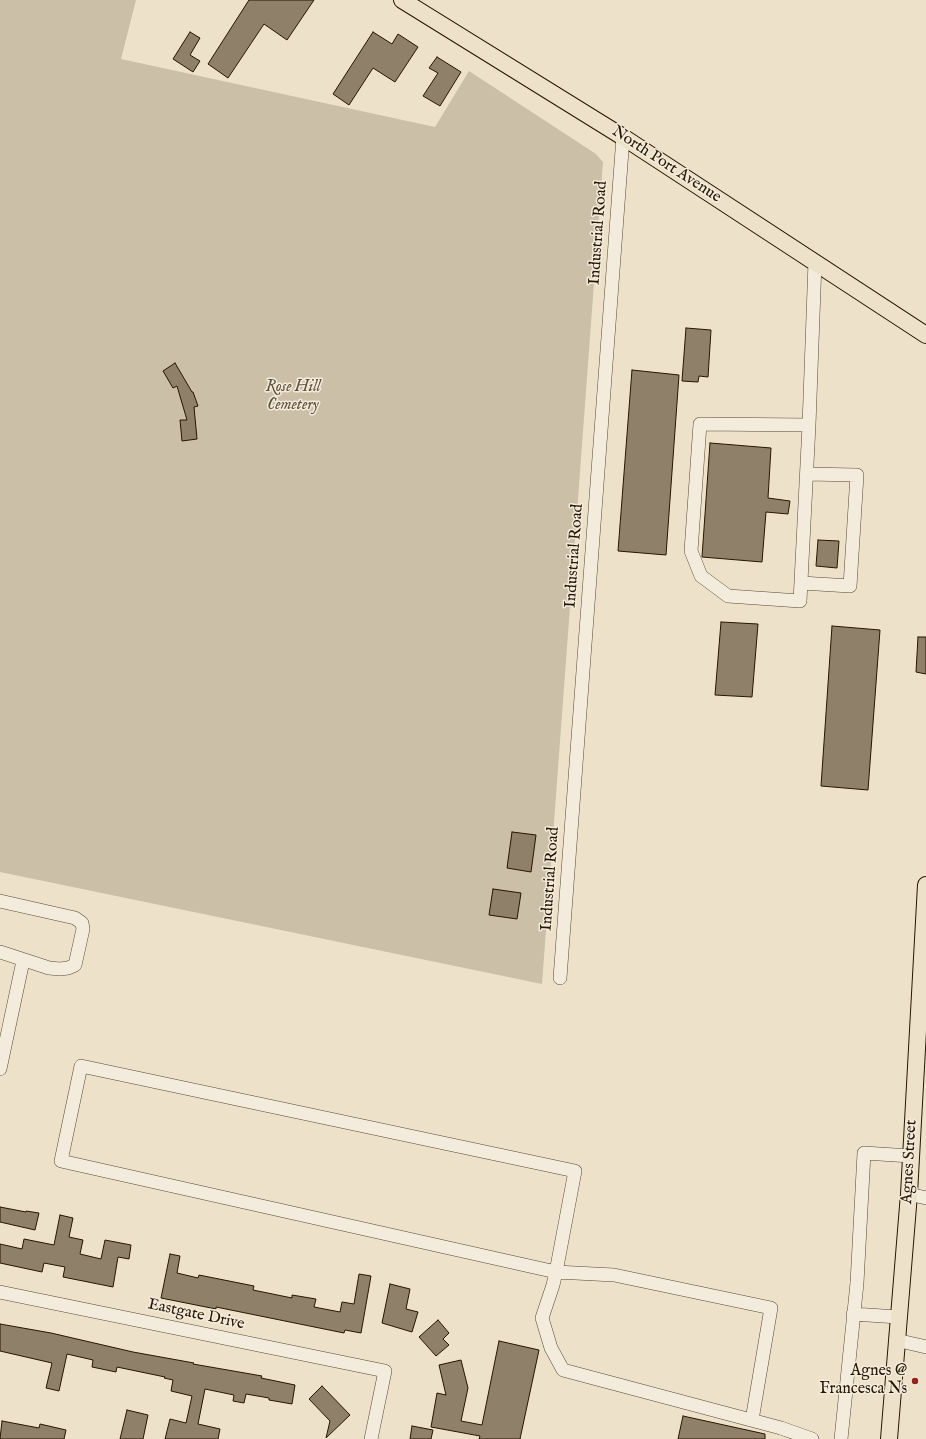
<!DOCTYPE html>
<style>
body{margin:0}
canvas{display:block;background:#ede2c9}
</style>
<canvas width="926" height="1439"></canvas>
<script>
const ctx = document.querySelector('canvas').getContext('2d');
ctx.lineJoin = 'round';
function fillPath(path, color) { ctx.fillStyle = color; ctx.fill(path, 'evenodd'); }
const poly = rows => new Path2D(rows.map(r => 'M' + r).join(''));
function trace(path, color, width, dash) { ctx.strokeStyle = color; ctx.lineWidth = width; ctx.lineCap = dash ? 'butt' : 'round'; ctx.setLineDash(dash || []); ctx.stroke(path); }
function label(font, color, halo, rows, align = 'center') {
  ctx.font = font + ' "IM FELL English",serif'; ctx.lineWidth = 3; ctx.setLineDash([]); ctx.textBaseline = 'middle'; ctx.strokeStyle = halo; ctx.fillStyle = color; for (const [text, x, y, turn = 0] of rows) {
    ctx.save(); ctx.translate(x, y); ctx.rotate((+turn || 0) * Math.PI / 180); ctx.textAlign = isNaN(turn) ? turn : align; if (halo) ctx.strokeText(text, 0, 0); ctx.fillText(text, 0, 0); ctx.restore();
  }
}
fillPath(poly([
 [0,0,136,0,121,59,435,127,469,71,596,154,603,162,542,984,0,872]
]), '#cbbfa7');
const building = poly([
 [249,0,314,0,287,40,264,24,228,78,208,64,249,0],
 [190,32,200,38,190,55,200,61,193,72,173,59,190,32],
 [373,32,392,44,398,34,418,47,395,82,373,68,349,105,333,94,373,32],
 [437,57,461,72,440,106,423,96,438,73,429,68,437,57],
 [686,328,711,330,708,377,699,376,698,382,682,381,686,328],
 [175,363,192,392,193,392,198,406,194,407,197,439,182,441,180,420,187,420,177,386,173,388,163,371,175,363],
 [632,370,679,375,666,555,618,551,632,370],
 [710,443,771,448,768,498,790,501,788,514,766,512,762,562,702,557,710,443],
 [818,540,839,541,837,568,816,566,818,540],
 [721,622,758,624,752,697,715,695,721,622],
 [832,626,880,630,868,790,821,786,832,626],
 [918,637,926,637,926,674,916,672,918,637],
 [512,832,536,835,531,872,507,868,512,832],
 [493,889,521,893,517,919,489,915,493,889],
 [0,1207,26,1212,26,1211,39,1213,35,1230,0,1222,0,1207],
 [60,1215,73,1218,69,1237,83,1240,80,1254,101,1259,105,1240,131,1245,129,1259,118,1257,113,1287,63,1277,65,1267,44,1263,42,1272,0,1263,0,1244,22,1249,24,1239,54,1245,60,1215],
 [170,1254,180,1256,177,1273,198,1278,199,1275,254,1286,253,1290,292,1298,292,1295,316,1299,314,1307,340,1312,342,1302,354,1304,359,1274,371,1276,361,1333,345,1330,344,1333,216,1307,216,1309,161,1298,170,1254],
 [390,1284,410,1289,406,1309,418,1312,412,1332,382,1323,390,1284],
 [438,1320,449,1333,443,1339,449,1345,436,1356,419,1337,438,1320],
 [0,1324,51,1333,133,1352,194,1363,193,1364,262,1376,261,1378,295,1385,292,1404,269,1400,269,1398,246,1394,244,1403,233,1401,234,1395,205,1389,198,1424,220,1429,218,1439,165,1439,170,1419,186,1423,192,1396,171,1391,173,1380,164,1378,165,1377,117,1367,116,1372,92,1367,93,1360,67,1354,59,1391,46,1388,52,1363,0,1351,0,1324],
 [499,1341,539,1350,520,1439,479,1439,480,1436,431,1427,437,1393,446,1395,439,1365,461,1360,468,1388,461,1421,482,1425,499,1341],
 [322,1386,350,1415,326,1438,330,1421,309,1399,322,1386],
 [127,1410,148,1415,143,1439,120,1439,127,1410],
 [683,1416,765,1434,765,1439,678,1439,683,1416],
 [2,1421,39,1428,40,1424,66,1430,64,1439,0,1439,2,1421],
 [412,1426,433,1430,431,1439,410,1439,412,1426]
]);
fillPath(building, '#8e8069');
trace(building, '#271500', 1);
const minor = poly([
 [809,425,800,601,728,596,701,576,691,551,700,424,809,425,815,262],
 [801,583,850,586,857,475,807,474],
 [0,901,75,918,82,923,83,929,75,965,68,968,60,969,49,968,0,952],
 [560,978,623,137],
 [0,1069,23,961],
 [909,1194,926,1198],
 [0,1292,385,1371,371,1439],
 [853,1314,898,1317],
 [896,1340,926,1347],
 [752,1420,771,1308,614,1275,556,1272,61,1161,81,1066,575,1171,556,1272,553,1285,542,1318,551,1348,563,1370,781,1428,812,1439],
 [841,1439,857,1283,864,1153,911,1156]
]);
const major = poly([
 [402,0,623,137,926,335],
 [889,1439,909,1194,926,885]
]);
trace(minor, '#584832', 14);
trace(major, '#271500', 18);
trace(minor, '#f3ecdc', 13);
trace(major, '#ede2c9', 16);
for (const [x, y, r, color] of [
 [915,1381,4,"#8f2418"]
]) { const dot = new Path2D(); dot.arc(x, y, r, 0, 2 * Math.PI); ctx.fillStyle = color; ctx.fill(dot); trace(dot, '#f3ecdc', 1.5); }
label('16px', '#271500', '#f3ecdc', [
 ["North Port Avenue",666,165,33],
 ["Industrial Road",599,233,-86],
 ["Industrial Road",575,556,-86],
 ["Industrial Road",551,879,-86],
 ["Agnes Street",910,1162,-87],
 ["Eastgate Drive",196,1315,12]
]);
label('italic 16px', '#60503a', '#f3ecdc', [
 ["Rose Hill",293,388],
 ["Cemetery",293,406]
]);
label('16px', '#271500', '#f3ecdc', [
 ["Agnes @",907,1372],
 ["Francesca Ns",907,1390]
], 'right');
</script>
